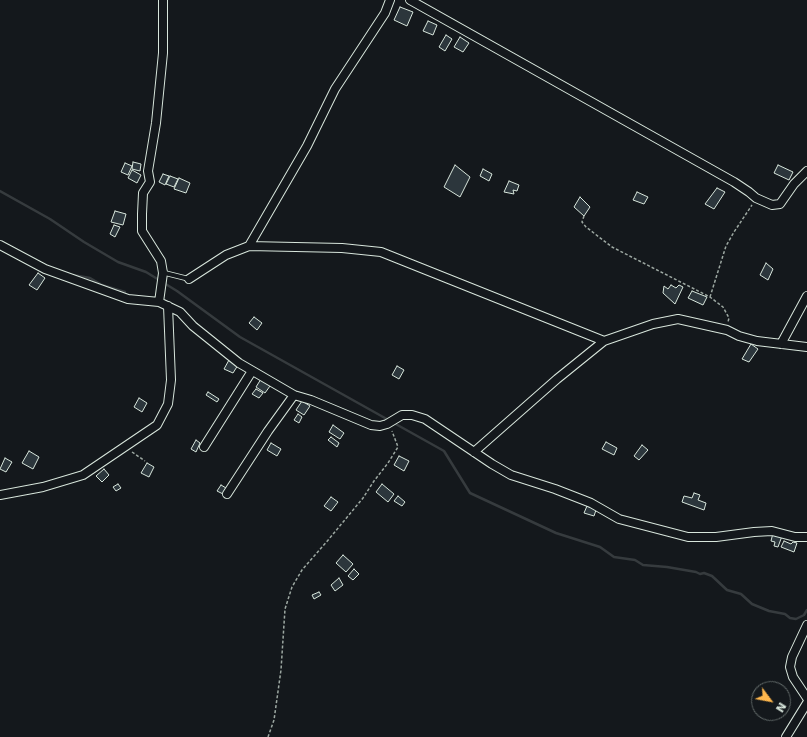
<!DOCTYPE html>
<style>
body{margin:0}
#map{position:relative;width:807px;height:737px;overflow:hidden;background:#14181c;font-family:"DejaVu Sans",sans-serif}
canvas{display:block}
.north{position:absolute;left:751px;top:681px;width:40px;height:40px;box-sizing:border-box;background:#14181c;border:1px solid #626a69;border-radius:50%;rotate:122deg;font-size:11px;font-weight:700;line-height:16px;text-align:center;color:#d8e6dc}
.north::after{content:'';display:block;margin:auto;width:14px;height:18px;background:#ffb74d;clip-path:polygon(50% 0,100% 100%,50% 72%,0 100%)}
</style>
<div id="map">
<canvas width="807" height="737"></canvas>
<div class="north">N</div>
</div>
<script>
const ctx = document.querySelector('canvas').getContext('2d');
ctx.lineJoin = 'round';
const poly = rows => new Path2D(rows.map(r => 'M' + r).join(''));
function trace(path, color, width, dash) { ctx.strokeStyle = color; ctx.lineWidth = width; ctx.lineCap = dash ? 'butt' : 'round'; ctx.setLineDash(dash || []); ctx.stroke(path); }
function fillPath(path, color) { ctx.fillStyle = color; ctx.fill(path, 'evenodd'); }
trace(poly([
 [0,191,50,219,84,242,118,262,146,272,177,291,240,337,444,451,470,493,556,533,600,547,614,557,635,560,643,565,667,567,696,572,700,574,704,573,712,576,727,590,741,594,752,604,769,611,785,614,790,618,796,619,804,615,807,610],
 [73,275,90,278,102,285,125,292]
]), '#363b3e', 2.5);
const building = poly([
 [400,7,413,12,407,26,394,20,400,7],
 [428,21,437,25,433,35,423,31,428,21],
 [446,35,452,39,445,51,439,47,446,35],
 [460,37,469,43,463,52,454,47,460,37],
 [133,162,141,164,140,171,132,169,133,162],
 [125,163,132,166,128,175,121,172,125,163],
 [455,165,470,177,460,197,444,187,455,165],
 [778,165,793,172,789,180,774,173,778,165],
 [483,169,492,174,489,181,480,176,483,169],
 [132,170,141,175,137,183,128,178,132,170],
 [163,174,169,176,165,185,159,182,163,174],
 [170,176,178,179,174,187,166,184,170,176],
 [179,178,190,183,186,193,174,189,179,178],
 [509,181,519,185,517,191,513,190,514,194,504,192,509,181],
 [717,188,725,192,714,209,705,204,717,188],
 [637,192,648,197,644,204,633,200,637,192],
 [580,197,590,207,584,216,574,207,580,197],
 [115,211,126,214,123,225,111,222,115,211],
 [114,225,120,227,115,237,110,234,114,225],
 [766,263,773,269,768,280,760,275,766,263],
 [38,273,45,278,37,290,29,285,38,273],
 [671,285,676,288,679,285,683,287,675,304,663,293,664,286,668,289,671,285],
 [692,291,707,297,703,305,688,298,692,291],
 [254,317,262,323,257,330,249,323,254,317],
 [751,344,758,349,749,362,742,359,751,344],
 [229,360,238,365,233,373,224,369,229,360],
 [397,366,404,370,399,379,392,375,397,366],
 [261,379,270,386,265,393,256,387,261,379],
 [256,389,263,393,259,398,252,394,256,389],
 [208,392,219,399,217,402,206,395,208,392],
 [139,398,147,403,142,412,134,407,139,398],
 [302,401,310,406,304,415,296,410,302,401],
 [298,414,302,417,299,423,294,420,298,414],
 [333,425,344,433,340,439,329,432,333,425],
 [331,437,339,443,337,447,328,440,331,437],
 [196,440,200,443,196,452,191,449,196,440],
 [606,442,617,448,614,455,602,449,606,442],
 [271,443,281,449,277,456,267,450,271,443],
 [642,445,648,450,639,460,634,456,642,445],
 [29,451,39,457,33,469,22,463,29,451],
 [399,456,409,461,404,471,394,465,399,456],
 [5,458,12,462,6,472,0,469,5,458],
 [147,463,154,467,149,477,141,473,147,463],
 [104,469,109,475,102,482,96,476,104,469],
 [118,484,121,488,116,491,113,487,118,484],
 [382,484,394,494,388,502,376,492,382,484],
 [221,485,226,488,223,494,217,491,221,485],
 [694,493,700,495,698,500,706,503,704,510,682,502,684,496,692,498,694,493],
 [398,496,405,502,402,506,394,501,398,496],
 [331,497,338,502,331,511,324,506,331,497],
 [587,506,596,510,594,516,584,513,587,506],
 [773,533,782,536,778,547,774,546,775,542,771,541,773,533],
 [784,541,791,544,793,542,797,543,794,552,781,547,784,541],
 [343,555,353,564,346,572,336,563,343,555],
 [354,569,359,574,353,580,348,576,354,569],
 [339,578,343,585,335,591,331,585,339,578],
 [319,592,321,595,314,599,312,595,319,592]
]);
fillPath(building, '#2c363c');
trace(building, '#d8e6dc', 1);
const service = poly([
 [164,270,165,273,189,279]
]);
const minor = poly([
 [410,0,734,182,749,192,756,198,772,205,780,204,794,184,807,171],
 [0,245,45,269,128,299,159,302,180,312,193,326,239,363,294,395,311,400,371,425,380,426,387,424,402,415,412,415,425,419,492,464,511,475,555,489,591,503,619,519,688,537,716,537,754,532,772,531,795,537,807,537],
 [249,246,307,146,335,89,385,13,390,0],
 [189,279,226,255,249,246,342,248,381,252,604,341],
 [159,302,163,273,161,261,142,231,142,214,143,193,150,182,148,171,156,123,163,53,163,0],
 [781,344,807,296],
 [204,447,252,371],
 [474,452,557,379,604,341,653,324,678,319,727,330,739,336,757,341,807,347],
 [227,494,268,431,294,395],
 [0,495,43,487,83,475,157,425,168,404,171,380,168,306],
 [807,625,792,657,790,667,793,677,807,698],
 [786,737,807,703]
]);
trace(service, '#d8e6dc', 5.5);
trace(minor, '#d8e6dc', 10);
trace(poly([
 [584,216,582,222,586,227,612,247,710,297,723,307,729,318,728,322],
 [710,297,726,246,734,232,752,205],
 [132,452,145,461],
 [268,737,274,720,281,670,285,609,292,587,302,570,329,539,363,498,374,481,388,463,398,447,392,431]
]), '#9da8a2', 1.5, [3, 2]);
trace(service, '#14181c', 4);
trace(minor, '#14181c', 8);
</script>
